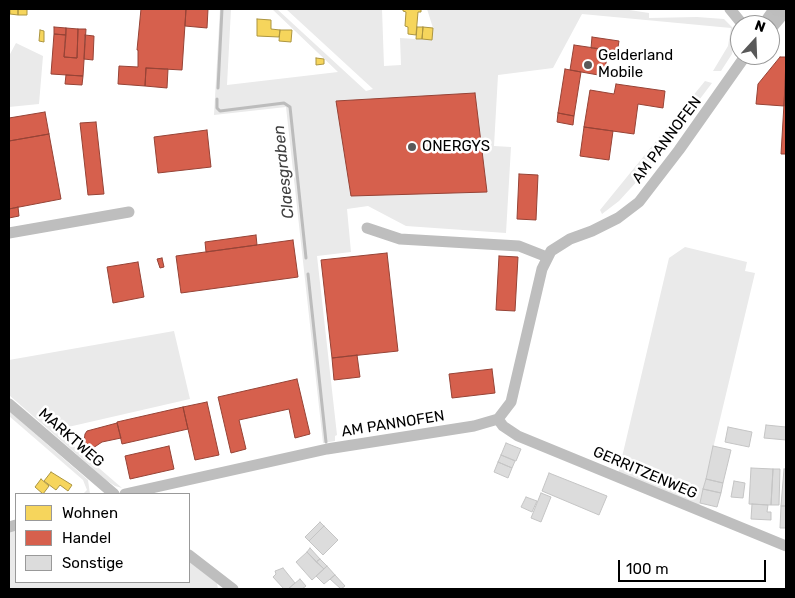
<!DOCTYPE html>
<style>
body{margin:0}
#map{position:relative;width:795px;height:598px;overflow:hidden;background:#fff;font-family:Rubik,sans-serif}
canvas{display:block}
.frame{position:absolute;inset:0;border:10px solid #000;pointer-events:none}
.legend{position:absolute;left:15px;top:493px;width:175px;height:90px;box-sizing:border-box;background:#fff;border:1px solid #999;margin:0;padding:6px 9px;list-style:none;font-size:15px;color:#000}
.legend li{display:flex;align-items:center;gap:10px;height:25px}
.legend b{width:25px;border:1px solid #999}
.north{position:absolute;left:730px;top:15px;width:50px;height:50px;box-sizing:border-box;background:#fff;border:1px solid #999;border-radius:50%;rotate:20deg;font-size:14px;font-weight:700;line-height:20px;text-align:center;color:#000}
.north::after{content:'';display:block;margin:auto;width:18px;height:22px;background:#595959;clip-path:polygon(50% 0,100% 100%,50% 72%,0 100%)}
.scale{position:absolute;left:618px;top:560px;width:148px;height:22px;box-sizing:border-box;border:2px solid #000;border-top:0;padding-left:6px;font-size:15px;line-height:18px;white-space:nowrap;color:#000;-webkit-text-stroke:4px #fff;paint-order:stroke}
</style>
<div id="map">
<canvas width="795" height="598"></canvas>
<div class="frame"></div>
<ul class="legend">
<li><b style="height:14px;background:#f6d55c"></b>Wohnen</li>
<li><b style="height:14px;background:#d6604d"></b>Handel</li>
<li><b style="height:14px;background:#dcdcdc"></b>Sonstige</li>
</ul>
<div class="north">N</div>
<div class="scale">100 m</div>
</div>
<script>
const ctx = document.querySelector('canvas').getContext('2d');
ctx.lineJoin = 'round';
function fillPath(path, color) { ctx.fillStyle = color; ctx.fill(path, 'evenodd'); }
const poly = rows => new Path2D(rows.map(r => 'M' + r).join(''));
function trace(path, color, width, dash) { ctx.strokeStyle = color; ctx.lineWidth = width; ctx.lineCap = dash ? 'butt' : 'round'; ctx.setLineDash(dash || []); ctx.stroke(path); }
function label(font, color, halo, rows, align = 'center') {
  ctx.font = font + ' Rubik,sans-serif'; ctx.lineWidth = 5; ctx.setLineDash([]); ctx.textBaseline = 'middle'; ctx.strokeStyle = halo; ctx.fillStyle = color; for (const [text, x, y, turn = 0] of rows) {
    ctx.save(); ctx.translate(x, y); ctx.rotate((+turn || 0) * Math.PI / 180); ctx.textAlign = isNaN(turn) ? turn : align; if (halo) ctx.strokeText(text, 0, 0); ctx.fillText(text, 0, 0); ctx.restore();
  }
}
fillPath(poly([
 [220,9,231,9,227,85,338,72,272,9,277,9,366,91,373,89,286,9,382,9,384,66,401,65,400,38,432,40,433,28,427,9,623,9,649,13,649,18,697,17,724,19,734,29,734,43,732,54,721,71,713,71,728,46,731,28,582,14,553,68,498,75,494,146,511,147,506,233,406,226,368,206,347,209,351,252,317,256,337,435,335,436,335,441,323,443,286,107,214,115],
 [16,43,43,56,39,104,9,107,9,56],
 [705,81,712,83,640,178,619,201,602,214,600,210],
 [685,247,747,262,745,271,755,273,699,507,618,474,669,258],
 [174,331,190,399,55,430,122,488,115,486,106,480,9,395,9,360],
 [9,411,88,480,90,494,83,494,87,490,83,480,9,416],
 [16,529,16,582,189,582,189,561,217,583,218,589,9,589,9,532]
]), '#eaeaea');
const homes = poly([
 [10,9,18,9,18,15,10,14,10,9],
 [18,9,27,9,27,15,18,15,18,9],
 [403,9,421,9,421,12,418,12,416,35,408,34,408,27,405,26,406,12,403,11,403,9],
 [257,19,271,20,271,29,280,30,279,37,257,36,257,19],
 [417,27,423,27,422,39,416,39,417,27],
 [423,27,433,28,432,40,422,39,423,27],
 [40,30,44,31,44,42,39,41,40,30],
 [280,30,292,30,291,42,279,41,280,30],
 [316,58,324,59,324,64,316,65,316,58],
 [51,472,72,485,68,491,60,485,56,490,44,481,51,472],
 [41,479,49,486,43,494,35,487,41,479]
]);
fillPath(homes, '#f6d55c');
trace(homes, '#ac9540', 1);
const shops = poly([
 [141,9,186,9,182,70,146,68,145,86,118,84,119,66,138,67,138,50,137,50,141,9],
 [186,9,208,9,207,28,185,26,186,9],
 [54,27,66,28,66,35,54,34,54,27],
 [66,28,78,29,77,58,64,57,66,28],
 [78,29,86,29,83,76,51,74,54,34,66,35,64,57,77,58,78,29],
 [85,35,94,36,93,60,84,59,85,35],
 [592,37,619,41,616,60,606,59,608,50,591,48,592,37],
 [574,45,608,50,604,76,570,70,574,45],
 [780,57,786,57,784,106,756,104,758,84,780,57],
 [146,68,168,69,167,88,145,86,146,68],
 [565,69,581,72,574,116,558,113,565,69],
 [786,71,786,154,781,154,786,71],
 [66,75,83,76,82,85,65,84,66,75],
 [616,84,665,91,663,108,638,104,634,134,584,127,590,90,614,94,616,84],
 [475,93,487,192,351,196,336,101,475,93],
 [45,112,49,134,9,141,9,118,45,112],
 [558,113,574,116,573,125,557,122,558,113],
 [96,122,104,194,88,195,80,123,96,122],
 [584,127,613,131,609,160,580,156,584,127],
 [207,130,211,167,158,173,154,137,207,130],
 [49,134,61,199,9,209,9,141,49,134],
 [519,174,538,175,536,220,517,219,519,174],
 [18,207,19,216,9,218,9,209,18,207],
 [256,235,257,245,206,252,205,242,256,235],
 [293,240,298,277,181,293,176,256,293,240],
 [387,253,398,351,332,358,321,260,387,253],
 [499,256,518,257,515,311,496,310,499,256],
 [162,258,164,267,160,268,157,259,162,258],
 [138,262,144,297,113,303,107,267,138,262],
 [357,355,360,377,334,380,332,358,357,355],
 [492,369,495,393,452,398,449,374,492,369],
 [297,379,310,434,295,438,289,409,239,420,246,449,231,453,218,397,297,379],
 [207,402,219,455,195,460,183,407,207,402],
 [183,407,188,429,122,444,117,422,183,407],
 [117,423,121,438,102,442,93,448,84,442,85,434,87,431,117,423],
 [169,446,174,469,130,479,125,456,169,446]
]);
fillPath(shops, '#d6604d');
trace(shops, '#964336', 1);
trace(poly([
 [218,88,222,9],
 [217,99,217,108,220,111,284,103,290,107,306,258],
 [308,274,326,442]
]), '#bcbcbc', 3);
const building = poly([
 [766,425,786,427,786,440,764,438,766,425],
 [728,427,752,432,749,447,725,442,728,427],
 [506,443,521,449,516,461,501,455,506,443],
 [713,446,731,450,723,483,706,479,713,446],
 [501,455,515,461,512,468,498,462,501,455],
 [498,462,512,468,508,478,494,472,498,462],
 [751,468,773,469,771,505,749,504,751,468],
 [773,469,780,469,779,505,771,505,773,469],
 [784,469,786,469,786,506,781,506,784,469],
 [549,473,607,496,599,515,542,491,549,473],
 [706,479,723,483,721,493,703,489,706,479],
 [734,481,745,483,743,498,731,497,734,481],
 [703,489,721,493,717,507,700,503,703,489],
 [541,493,551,497,541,522,531,518,541,493],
 [526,497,537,501,532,512,521,507,526,497],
 [752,504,768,505,767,512,771,512,771,520,751,519,752,504],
 [781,506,786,506,786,528,780,528,781,506],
 [320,522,324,526,309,541,305,537,320,522],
 [324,526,338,540,323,555,309,541,324,526],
 [310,548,320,559,316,562,307,552,310,548],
 [307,552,324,569,312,580,296,562,307,552],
 [320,559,327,566,324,569,316,562,320,559],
 [327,566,335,575,324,584,316,576,327,566],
 [283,568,295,583,288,589,284,589,273,577,276,574,275,571,283,568],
 [335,575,345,586,341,589,330,579,335,575],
 [300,579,306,586,302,589,288,589,300,579]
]);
fillPath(building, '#dcdcdc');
trace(building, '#c5c5c5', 1);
const major = poly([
 [777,9,786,10]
]);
trace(major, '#dbdbdb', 16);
trace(poly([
 [730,9,743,25],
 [763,25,774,9],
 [770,30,786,11],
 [367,228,400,239,519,246,547,257],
 [9,233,129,212],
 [9,404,114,494],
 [498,419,503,426,518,436,786,546],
 [125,494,327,449,474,426,498,419,511,402,542,269,551,251,570,239,592,231,618,218,639,202,679,150,746,55],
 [9,527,16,525],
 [189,555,233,589]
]), '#bebebe', 11);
trace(major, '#bdbdbd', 14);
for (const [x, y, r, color] of [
 [588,65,5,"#595959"],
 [412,147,5,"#595959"]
]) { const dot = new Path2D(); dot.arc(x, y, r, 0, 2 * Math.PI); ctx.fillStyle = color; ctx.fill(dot); trace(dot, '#fff', 2); }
label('15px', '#000', '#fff', [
 ["Gelderland",598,56],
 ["Mobile",598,73],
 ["ONERGYS",422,147]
], 'left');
label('15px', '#000', '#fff', [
 ["AM PANNOFEN",667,140,-53],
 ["AM PANNOFEN",393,424,-9],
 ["MARKTWEG",71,438,41],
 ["GERRITZENWEG",645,473,23]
]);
label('italic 16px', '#404040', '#fff', [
 ["Claesgraben",284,172,-96]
]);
</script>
